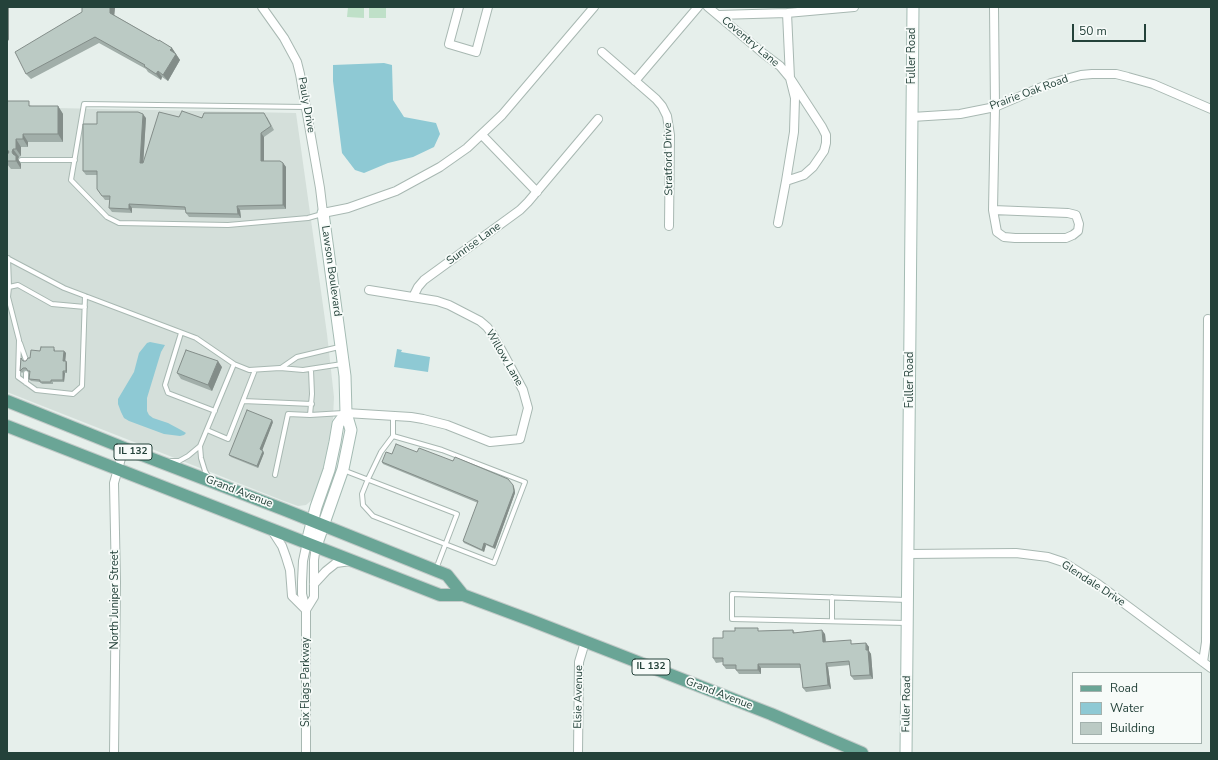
<!DOCTYPE html>
<style>
body{margin:0}
#map{position:relative;width:1218px;height:760px;overflow:hidden;background:#e6efeb;font-family:"Nunito Sans",sans-serif}
canvas{display:block}
.frame{position:absolute;inset:0;border:8px solid #24423a;pointer-events:none}
.legend{position:absolute;left:1072px;top:672px;width:130px;height:72px;box-sizing:border-box;background:#f7fbf9;border:1px solid #a3b1ad;margin:0;padding:5px 7px;list-style:none;font-size:12px;color:#24423a}
.legend li{display:flex;align-items:center;gap:8px;height:20px}
.legend b{width:20px;border:1px solid #a3b1ad}
.scale{position:absolute;left:1072px;top:24px;width:74px;height:18px;box-sizing:border-box;border:2px solid #24423a;border-top:0;padding-left:5px;font-size:12px;line-height:14px;white-space:nowrap;color:#24423a;-webkit-text-stroke:3px #f7fbf9;paint-order:stroke}
</style>
<div id="map">
<canvas width="1218" height="760"></canvas>
<div class="frame"></div>
<ul class="legend">
<li><b style="height:5px;background:#6aa596"></b>Road</li>
<li><b style="height:11px;background:#8ec9d4"></b>Water</li>
<li><b style="height:11px;background:#bbcac4"></b>Building</li>
</ul>
<div class="scale">50 m</div>
</div>
<script>
const ctx = document.querySelector('canvas').getContext('2d');
ctx.lineJoin = 'round';
function fillPath(path, color) { ctx.fillStyle = color; ctx.fill(path, 'evenodd'); }
const poly = rows => new Path2D(rows.map(r => 'M' + r).join(''));
function trace(path, color, width, dash) { ctx.strokeStyle = color; ctx.lineWidth = width; ctx.lineCap = dash ? 'butt' : 'round'; ctx.setLineDash(dash || []); ctx.stroke(path); }
function label(font, color, halo, rows, align = 'center') {
  ctx.font = font + ' "Nunito Sans",sans-serif'; ctx.lineWidth = 3.5; ctx.setLineDash([]); ctx.textBaseline = 'middle'; ctx.strokeStyle = halo; ctx.fillStyle = color; for (const [text, x, y, turn = 0] of rows) {
    ctx.save(); ctx.translate(x, y); ctx.rotate((+turn || 0) * Math.PI / 180); ctx.textAlign = isNaN(turn) ? turn : align; if (halo) ctx.strokeText(text, 0, 0); ctx.fillText(text, 0, 0); ctx.restore();
  }
}
fillPath(poly([
 [7,107,296,113,327,334,334,397,333,418,331,439,324,466,316,491,312,500,306,505,298,506,284,501,7,392]
]), '#d4dfda');
fillPath(poly([
 [348,7,364,7,364,18,347,17],
 [369,7,386,7,386,18,369,18]
]), '#bfe0c8');
fillPath(poly([
 [384,63,392,65,393,100,404,117,436,123,440,134,434,147,413,157,388,163,364,173,355,170,342,153,333,81,333,65],
 [150,342,165,345,161,352,147,398,147,411,149,415,153,418,168,423,181,430,186,433,184,435,180,436,164,434,129,421,124,418,121,412,118,404,118,399,134,372,139,353,147,343],
 [397,349,402,350,401,352,430,357,428,372,394,367]
]), '#8ec9d4');
const lane = poly([
 [305,107,84,104,71,180,107,217,119,223,228,225,308,218,322,214],
 [21,160,75,160],
 [7,258,64,288,196,338,234,364,249,370,280,368,303,370,342,364],
 [8,258,9,287,8,297,19,340,18,377,36,390,73,394,82,386,85,296],
 [9,287,18,285,52,304,85,307],
 [181,333,165,385,168,393,215,411],
 [20,343,26,360],
 [281,368,297,357,339,347],
 [26,373,26,383],
 [243,401,312,404],
 [310,415,312,394,311,370],
 [207,430,228,439,255,370],
 [393,436,442,450,525,482,494,563,373,516,363,505,362,494,368,479,381,452,393,436,393,416],
 [169,461,179,461,188,456,200,446],
 [343,470,457,514,436,569],
 [275,475,288,414,310,415,343,413],
 [209,478,205,471,201,458,200,446,234,364],
 [832,597,832,621],
 [907,600,732,594,732,619,907,623]
]);
const street = poly([
 [262,7,284,38,297,62,300,74,320,188,323,213,348,208,396,191,440,167,467,148,502,115,594,7],
 [459,7,449,44,476,52,488,7],
 [708,7,764,54,780,66,790,78,795,98,794,132,786,181],
 [718,15,787,13,854,7],
 [602,52,656,99,662,106,667,116,670,135,669,226],
 [635,81,698,7],
 [912,117,960,114,995,107,1051,83,1081,75,1092,74,1116,74,1128,77,1153,84,1211,109],
 [482,135,537,192],
 [993,210,1068,213,1076,215,1079,224,1078,231,1073,235,1066,238,1015,238,1004,237,997,232,993,210],
 [993,210,995,107,994,7],
 [778,223,786,181,804,175,813,167,824,151,826,143,826,135,822,127,790,78,787,13],
 [413,297,418,287,424,280,520,210,528,202,598,119],
 [346,413,411,417,423,419,447,425,490,442,520,439,528,408,523,390,503,353,493,335,487,327,480,321,449,305,437,301,369,290],
 [271,529,282,546,286,557,290,570,292,596,306,610],
 [908,554,1016,553,1048,557,1063,562,1098,584,1211,668],
 [314,584,326,571,336,563,351,561],
 [306,610,314,597,314,560,316,546],
 [1203,662,1206,642,1208,319],
 [114,753,116,582,114,483,124,448],
 [306,753,306,610,302,594,302,582,303,561,307,542],
 [578,753,579,662,585,642]
]);
const secondary = poly([
 [307,542,316,507,329,470,335,442,338,424,346,413],
 [316,546,343,469,351,430,346,413,345,376,323,213],
 [906,753,913,7]
]);
const primary = poly([
 [7,401,124,448,285,510,447,575,463,595],
 [7,426,440,595,463,595,530,620,771,714,862,753]
]);
trace(lane, '#a8b8b2', 6);
trace(street, '#a8b8b2', 10);
trace(secondary, '#a4bbb3', 13);
trace(primary, '#c2cac8', 14);
trace(lane, '#fff', 4);
trace(street, '#fff', 8);
trace(secondary, '#fff', 11);
trace(primary, '#6aa596', 12);
fillPath(poly([
 [82,7,115,7,114,15,159,41,172,48,180,60,168,81,162,77,161,80,148,72,146,69,99,43,31,79,26,74,82,12],
 [7,101,32,106,58,106,63,114,63,142,28,142,28,147,21,147,21,156,19,157,18,159,21,164,21,169,11,169,7,164,7,155,8,153,7,151],
 [179,117,267,117,274,130,264,137,264,161,283,163,286,167,286,209,240,210,241,218,189,217,186,213,186,210,132,208,132,213,112,212,109,208,110,200,105,200,97,189,97,175,86,175,83,171,97,124,146,118,143,163],
 [55,349,55,351,64,351,66,353,65,361,66,361,67,363,67,373,65,373,64,382,53,382,53,384,42,384,40,382,31,381,29,379,30,373,27,370,25,370,22,373,20,371,23,361,26,361,40,351],
 [222,367,212,391,181,379,177,373],
 [273,422,262,450,264,453,258,468,231,457,229,455],
 [417,452,453,461,508,479,514,487,515,493,495,549,486,545,484,552,464,543,463,541,478,503,383,464,382,462,392,454],
 [793,630,795,633,825,634,826,642,854,644,866,643,869,647,869,651,871,654,873,679,854,680,851,676,850,665,828,667,831,689,806,692,803,688,801,668,761,668,761,674,739,674,736,670,736,669,726,669,723,665,723,662,716,663,713,658,723,638,760,631]
]), '#a1aea9');
fillPath(poly([
 [7,7,9,7,9,41,7,38],
 [110,7,115,7,114,19,110,13],
 [172,48,176,54,170,50],
 [176,54,180,60,168,81,163,75],
 [158,71,162,77,161,80,156,74],
 [58,106,63,114,63,142,58,134],
 [143,114,146,118,143,167,140,163],
 [261,133,264,137,264,165,261,161],
 [23,134,28,142,28,147,23,139],
 [16,139,21,147,21,156,16,149],
 [13,149,19,157,18,159,21,164,21,169,16,161,12,152],
 [283,163,286,167,286,209,283,205],
 [129,204,132,208,132,213,129,209],
 [237,206,240,210,241,218,238,214],
 [64,351,66,353,65,363,63,361],
 [66,361,67,363,67,373,66,371],
 [218,361,222,367,212,391,208,385],
 [63,371,65,373,64,382,63,380],
 [272,420,273,422,262,451,260,449],
 [263,451,264,453,258,468,257,466],
 [513,485,514,487,515,493,495,549,493,547],
 [484,543,486,545,484,552,482,550],
 [822,630,825,634,826,646,823,642],
 [866,643,869,647,869,651,871,654,873,679,870,675],
 [826,663,828,667,831,689,828,685],
 [758,664,761,668,761,674,758,670]
]), '#838d89');
const building = poly([
 [82,7,110,7,110,13,159,41,159,40,172,48,170,50,176,54,163,75,158,71,156,74,144,66,145,65,95,37,26,74,15,52,82,12,82,7],
 [7,101,29,101,29,106,58,106,58,134,23,134,23,139,16,139,16,149,13,149,12,152,13,154,16,156,16,161,7,161,7,155,9,152,7,149,7,101],
 [182,111,202,118,204,113,264,113,271,126,261,133,261,161,280,161,283,163,283,205,237,206,238,214,186,213,185,207,129,204,129,209,109,208,110,196,102,196,97,189,97,171,83,171,83,124,97,124,97,112,138,112,143,114,140,163,143,163,159,112,179,117,182,111],
 [41,347,54,347,54,351,64,351,63,361,66,361,66,371,63,371,63,380,51,380,51,382,40,382,40,380,29,379,30,371,28,371,26,368,23,368,20,371,21,358,23,361,26,361,28,358,30,358,31,350,40,351,41,347],
 [186,350,218,361,208,385,177,373,186,350],
 [247,410,272,420,260,449,263,451,257,466,229,455,247,410],
 [396,444,417,452,419,448,453,461,455,457,508,479,513,485,514,491,493,547,484,543,482,550,463,541,478,501,382,462,386,452,392,454,396,444],
 [735,628,758,628,758,631,793,630,793,633,822,630,823,642,851,640,851,644,866,643,866,650,868,650,870,675,851,676,849,661,826,663,828,685,803,688,800,664,758,664,758,670,736,670,736,665,723,665,723,658,713,658,713,638,723,638,723,631,735,631,735,628]
]);
fillPath(building, '#bbcac4');
trace(building, '#838d89', 1);
for (const [x, y, w] of [
 [133,452,38],
 [651,667,38]
]) { const box = new Path2D(); box.roundRect(x - w / 2, y - 8, w, 16, 3); ctx.fillStyle = '#f7fbf9'; ctx.fill(box); trace(box, '#24423a', 1); }
label('bold 10px', '#24423a', null, [
 ["IL 132",133,452],
 ["IL 132",651,667]
]);
label('11px', '#24423a', '#f7fbf9', [
 ["Coventry Lane",750,42,40],
 ["Fuller Road",912,56,-90],
 ["Prairie Oak Road",1029,93,-20],
 ["Pauly Drive",306,105,80],
 ["Stratford Drive",669,159,-91],
 ["Sunrise Lane",474,244,-36],
 ["Lawson Boulevard",331,271,82],
 ["Willow Lane",504,358,60],
 ["Fuller Road",910,380,-90],
 ["Grand Avenue",239,492,21],
 ["Glendale Drive",1093,584,33],
 ["North Juniper Street",115,600,-90],
 ["Six Flags Parkway",306,682,-90],
 ["Grand Avenue",719,694,21],
 ["Elsie Avenue",579,697,-89],
 ["Fuller Road",907,704,-89]
]);
</script>
